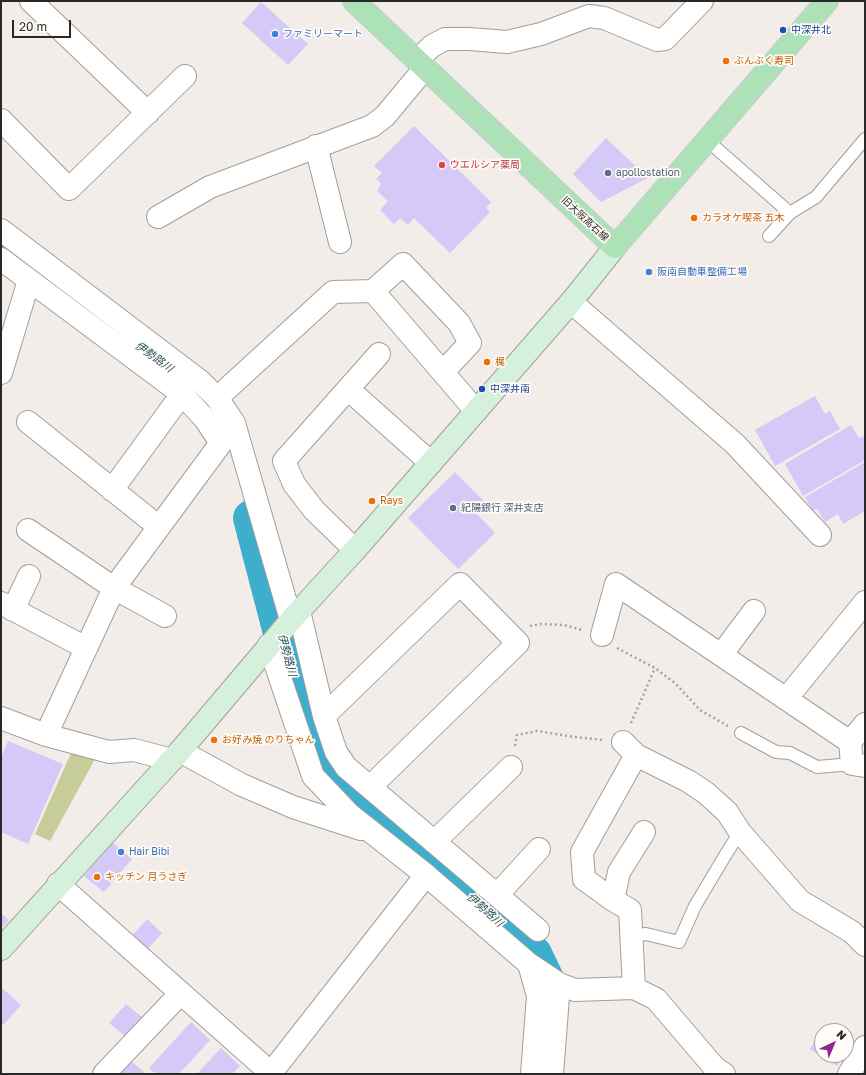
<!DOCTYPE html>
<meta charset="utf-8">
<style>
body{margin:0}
#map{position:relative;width:866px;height:1075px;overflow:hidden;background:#f2ede9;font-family:"Golos Text",sans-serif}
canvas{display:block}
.frame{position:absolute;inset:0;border:2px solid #2a2826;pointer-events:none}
.north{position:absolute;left:814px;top:1023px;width:40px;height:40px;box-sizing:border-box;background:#fffbf7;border:1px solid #aaa7a3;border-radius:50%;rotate:44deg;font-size:11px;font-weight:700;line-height:16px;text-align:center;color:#2a2826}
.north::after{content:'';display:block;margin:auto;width:14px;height:18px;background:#8f288e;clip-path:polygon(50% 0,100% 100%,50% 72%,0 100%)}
.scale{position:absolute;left:12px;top:20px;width:59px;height:18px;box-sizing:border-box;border:2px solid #2a2826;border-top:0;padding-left:5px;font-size:12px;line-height:14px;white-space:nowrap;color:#2a2826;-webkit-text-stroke:3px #fffbf7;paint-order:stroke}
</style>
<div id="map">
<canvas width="866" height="1075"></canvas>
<div class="frame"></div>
<div class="north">N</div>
<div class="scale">20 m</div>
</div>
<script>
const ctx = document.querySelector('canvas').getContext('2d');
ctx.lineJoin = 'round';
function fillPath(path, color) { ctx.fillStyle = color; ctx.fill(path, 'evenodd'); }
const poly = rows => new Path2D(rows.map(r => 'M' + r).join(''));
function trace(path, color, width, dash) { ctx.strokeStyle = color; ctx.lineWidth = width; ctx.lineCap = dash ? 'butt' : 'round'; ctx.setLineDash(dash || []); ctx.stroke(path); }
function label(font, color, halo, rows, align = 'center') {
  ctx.font = font + ' "Golos Text","Noto Sans JP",sans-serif'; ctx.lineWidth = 3.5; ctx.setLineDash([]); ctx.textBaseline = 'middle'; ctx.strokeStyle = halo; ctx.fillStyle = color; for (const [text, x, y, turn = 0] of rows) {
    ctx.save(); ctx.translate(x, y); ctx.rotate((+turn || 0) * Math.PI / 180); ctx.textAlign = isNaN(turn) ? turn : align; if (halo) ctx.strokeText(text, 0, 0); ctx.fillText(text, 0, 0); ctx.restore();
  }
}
fillPath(poly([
 [72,751,95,759,50,841,35,834]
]), '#c6cc9a');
trace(poly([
 [1,246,99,317],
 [251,518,311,748,327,777,459,887,512,932,534,954,548,983,547,1001]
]), '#3dafcd', 36);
fillPath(poly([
 [261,2,308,44,288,65,242,23],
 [414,126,491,202,486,208,490,212,450,253,414,218,408,225,400,218,394,224,380,210,388,201,377,191,381,184,376,179,382,173,374,166],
 [606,138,648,178,601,202,573,174],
 [815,396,825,414,830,411,840,429,775,466,755,430],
 [851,425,859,438,863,436,865,441,865,460,803,496,785,464],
 [865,462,865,511,843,524,838,514,825,522,817,509,813,511,805,497],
 [455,472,486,503,476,513,495,533,458,569,408,518],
 [8,741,63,764,28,844,1,832,1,758],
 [112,842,132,859,104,892,84,876],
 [1,913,9,920,1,929],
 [147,919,162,933,145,952,130,938],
 [1,987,21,1005,3,1025,1,1023],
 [126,1004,142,1017,125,1036,109,1023],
 [191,1022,210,1040,179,1074,156,1074,149,1068],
 [822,1029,822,1055,843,1055,837,1066,810,1049],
 [221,1048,240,1066,232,1074,197,1074],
 [128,1058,146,1074,113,1074]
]), '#d4c9f7');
const lane = poly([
 [708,141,790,213],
 [769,236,790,213,816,197,865,139],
 [741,733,776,752,790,753,817,767,852,764],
 [632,936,646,934,679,942,695,906,726,854,740,832]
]);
const street = poly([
 [31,1,148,113],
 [417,60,432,46,445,39,469,39,507,42,541,34,589,16,604,18,657,40,665,39,702,1],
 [1,120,69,189,185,76],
 [316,146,340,242],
 [158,217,210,187,372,126,385,116,425,68],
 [1,230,200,381,217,398,234,423,291,620],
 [1,259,29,280,1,373],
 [29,280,182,394,205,419,221,443,114,588,46,735],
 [373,291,403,264,459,323,470,343,443,372],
 [571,302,735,444,820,535],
 [348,389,431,463],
 [217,398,333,292,373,291,476,411],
 [28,422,159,527],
 [112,490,182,394],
 [28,530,114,588,165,616],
 [355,550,314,510,294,484,284,461,379,354],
 [1,603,86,648],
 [13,610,29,576],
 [299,611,324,716,336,752,346,767,538,930],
 [602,635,616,584,850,742,852,764,865,766],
 [269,645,313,776,350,815,426,875,529,964,538,996,532,1074],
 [721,655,754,611],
 [786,699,865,602],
 [324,716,460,584,518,643,370,787],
 [1,718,46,735,109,752,134,750,172,760],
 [623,742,636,755,688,781,706,793,727,812,740,832,800,901,852,932,865,945],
 [850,742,865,724],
 [180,751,242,785,293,807,361,829],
 [434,842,511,767],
 [58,884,272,1074],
 [497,895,539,849],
 [613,900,619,872,644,832],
 [529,964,559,984,575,990,634,988,656,999,714,1067,724,1074],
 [634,988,630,910,613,900,584,879,582,852,636,755],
 [271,1073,426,875],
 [104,1074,181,993],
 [552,1074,559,984],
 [849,1074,865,1047]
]);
const secondary = poly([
 [1,949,180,751,291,620,355,550,571,302,615,247]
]);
const primary = poly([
 [354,1,615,247,827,1]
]);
trace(lane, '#a29e9a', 14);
trace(street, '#a29e9a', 24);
trace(secondary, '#a29e9a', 24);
trace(primary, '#cccbcb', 24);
trace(poly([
 [530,626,541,624,564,625,582,630],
 [617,648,655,668,676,684,700,710,728,726],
 [631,723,655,668],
 [515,746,517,735,537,731,575,737,603,740]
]), '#a6a29f', 2.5, [2, 3]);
trace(lane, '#fff', 12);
trace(street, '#fff', 22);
trace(secondary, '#d6f1db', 22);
trace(primary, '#ade2b8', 22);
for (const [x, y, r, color] of [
 [783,30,4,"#1a4fb4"],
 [275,34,4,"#3f7fe0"],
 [726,61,4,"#e8710a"],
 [442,165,4,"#e0444e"],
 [608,173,4,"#5c6f8a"],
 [694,218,4,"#e8710a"],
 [649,272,4,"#3f7fe0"],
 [487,362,4,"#e8710a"],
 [482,389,4,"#1a4fb4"],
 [372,501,4,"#e8710a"],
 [453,508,4,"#5c6f8a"],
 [214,740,4,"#e8710a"],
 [121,852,4,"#3f7fe0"],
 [97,877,4,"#e8710a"]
]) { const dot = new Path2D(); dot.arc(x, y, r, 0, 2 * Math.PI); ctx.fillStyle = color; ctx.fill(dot); trace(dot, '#fffbf7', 1.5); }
label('10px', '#164399', '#fffbf7', [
 ["中深井北",791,30],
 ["中深井南",490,389]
], 'left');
label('10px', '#366cbe', '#fffbf7', [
 ["ファミリーマート",283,34],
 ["阪南自動車整備工場",657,272],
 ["Hair Bibi",129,852]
], 'left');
label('10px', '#c56008', '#fffbf7', [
 ["ぶんぶく寿司",734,61],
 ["カラオケ喫茶 五木",702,218],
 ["梶",495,362],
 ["Rays",380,501],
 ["お好み焼 のりちゃん",222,740],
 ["キッチン 月うさぎ",105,877]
], 'left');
label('10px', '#be3a42', '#fffbf7', [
 ["ウエルシア薬局",450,165]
], 'left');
label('10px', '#4e5e75', '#fffbf7', [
 ["apollostation",616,173],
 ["紀陽銀行 深井支店",461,508]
], 'left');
label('10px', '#2a2826', '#fffbf7', [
 ["旧大阪高石線",585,219,43]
]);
label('italic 11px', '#255462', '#fffbf7', [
 ["伊勢路川",154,357,36],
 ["伊勢路川",287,655,75],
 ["伊勢路川",485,910,42]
]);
</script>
